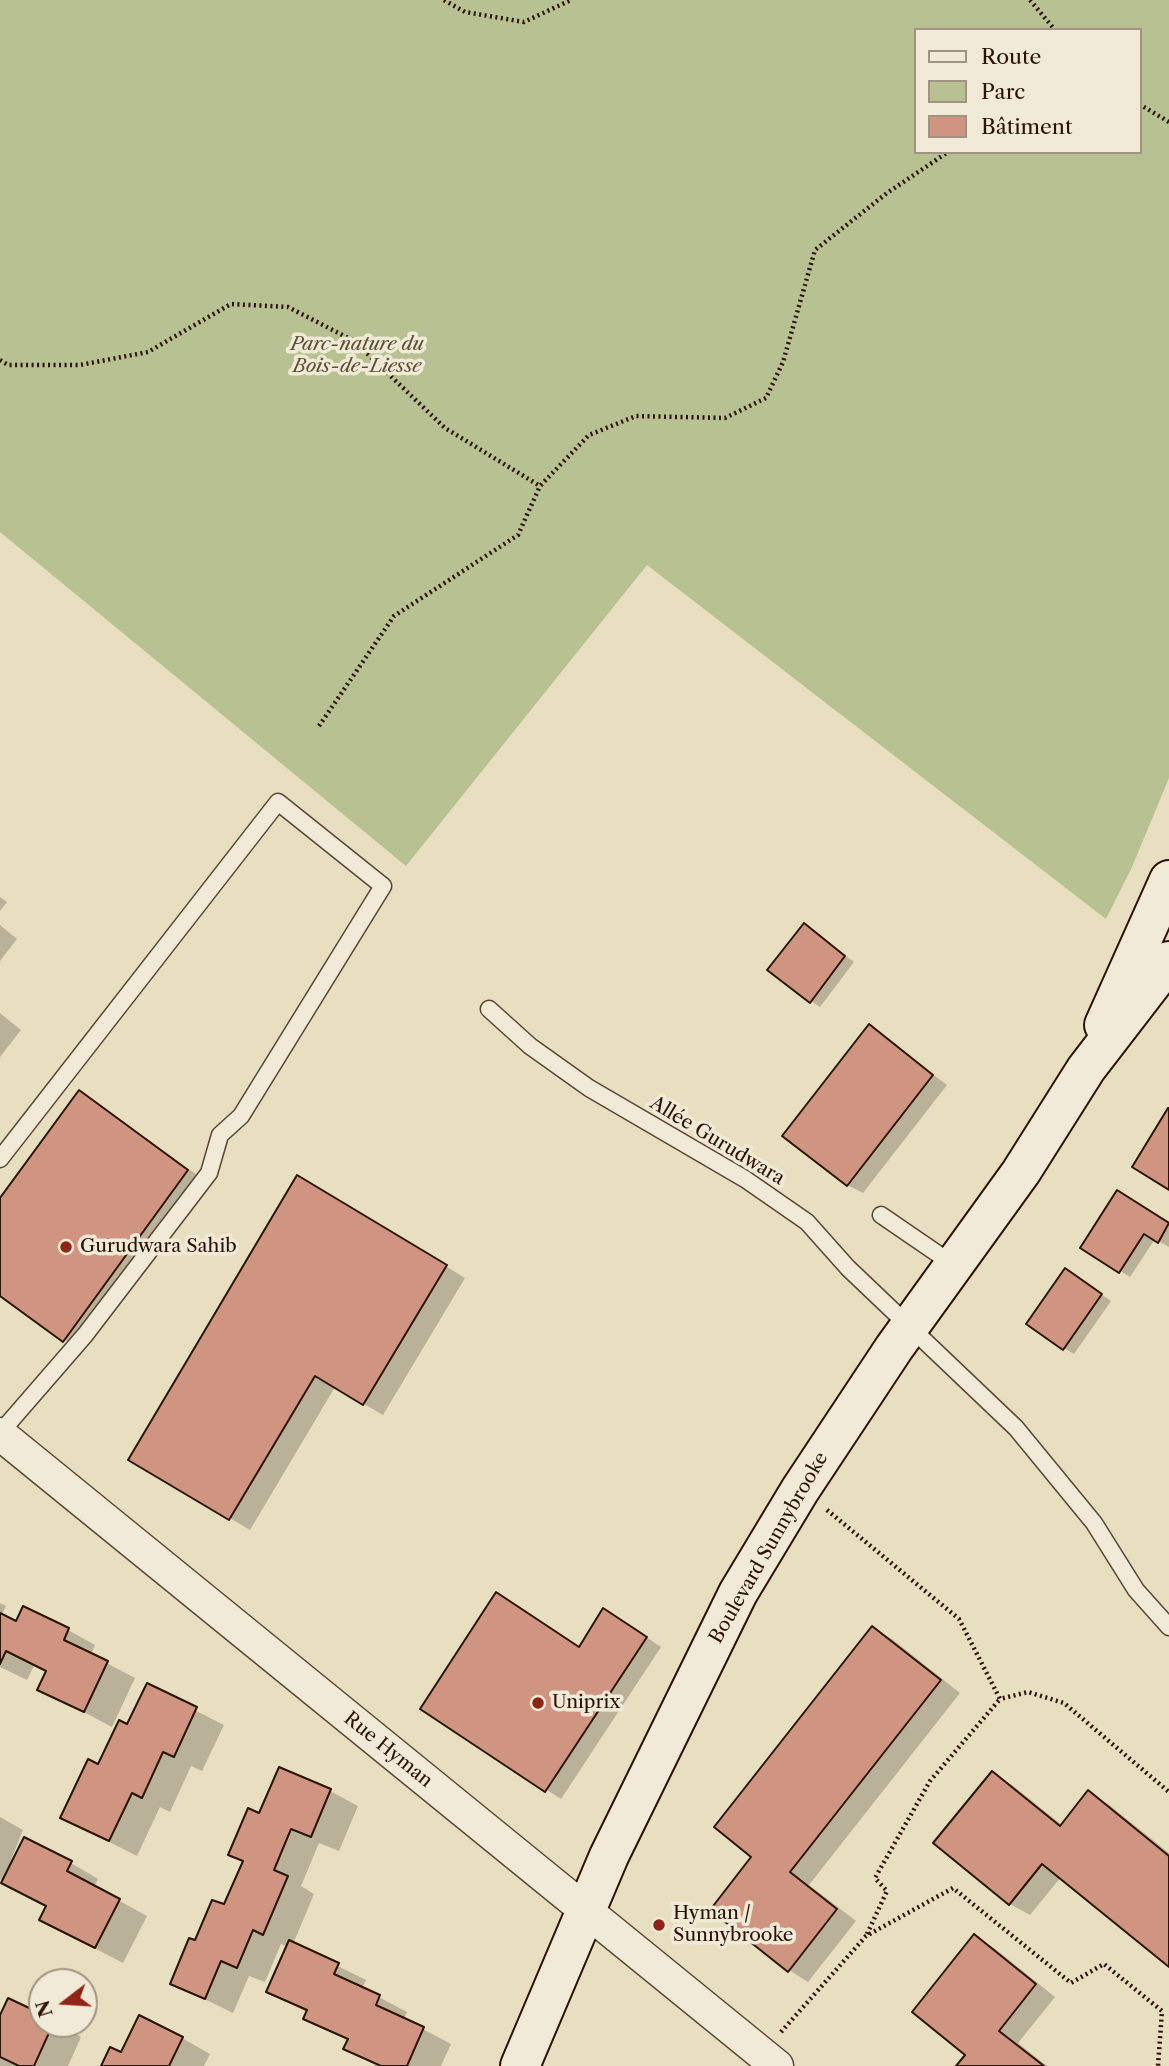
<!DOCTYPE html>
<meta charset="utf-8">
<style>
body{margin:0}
#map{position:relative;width:1169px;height:2066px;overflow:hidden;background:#e8dfc0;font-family:"Libre Caslon Text",serif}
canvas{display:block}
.legend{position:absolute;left:914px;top:28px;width:228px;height:126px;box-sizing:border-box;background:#f0ead6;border:2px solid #a19482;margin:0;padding:9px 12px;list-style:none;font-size:21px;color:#2b1305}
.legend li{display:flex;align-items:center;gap:14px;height:35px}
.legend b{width:35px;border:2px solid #a19482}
.north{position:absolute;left:28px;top:1968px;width:70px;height:70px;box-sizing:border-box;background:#f0ead6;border:2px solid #a19482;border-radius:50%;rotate:253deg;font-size:19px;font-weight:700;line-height:28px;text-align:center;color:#2b1305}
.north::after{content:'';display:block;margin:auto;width:24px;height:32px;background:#8f2418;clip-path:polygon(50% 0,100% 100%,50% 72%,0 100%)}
</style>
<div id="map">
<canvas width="1169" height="2066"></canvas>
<ul class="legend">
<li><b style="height:9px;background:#f0ead6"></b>Route</li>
<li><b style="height:19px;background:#b8c191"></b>Parc</li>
<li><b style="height:19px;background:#d09580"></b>Bâtiment</li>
</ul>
<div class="north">N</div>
</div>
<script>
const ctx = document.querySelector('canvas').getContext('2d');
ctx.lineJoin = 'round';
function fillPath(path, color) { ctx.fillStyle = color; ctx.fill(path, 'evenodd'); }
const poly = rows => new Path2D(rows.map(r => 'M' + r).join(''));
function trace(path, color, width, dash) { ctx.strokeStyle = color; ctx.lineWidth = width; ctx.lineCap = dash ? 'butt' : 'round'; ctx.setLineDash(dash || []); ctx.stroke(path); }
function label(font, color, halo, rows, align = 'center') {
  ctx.font = font + ' "Libre Caslon Text",serif'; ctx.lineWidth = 7; ctx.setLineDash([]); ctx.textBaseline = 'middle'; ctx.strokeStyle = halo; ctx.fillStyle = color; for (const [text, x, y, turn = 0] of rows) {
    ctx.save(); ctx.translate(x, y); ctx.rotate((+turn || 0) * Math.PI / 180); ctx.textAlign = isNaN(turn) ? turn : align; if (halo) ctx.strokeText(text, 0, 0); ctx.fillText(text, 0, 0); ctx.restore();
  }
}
fillPath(poly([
 [0,0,1169,0,1169,778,1132,867,1106,919,647,565,406,866,0,532],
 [915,30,1139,30,1139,152,915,152]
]), '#b8c191');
fillPath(poly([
 [0,897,7,902,0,911],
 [0,925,17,939,0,961],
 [804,925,854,962,820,1007,811,1001],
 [0,1013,21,1030,0,1057],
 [870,1027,947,1085,863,1193,847,1185],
 [80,1092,207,1182,83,1352,0,1294,0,1201],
 [317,1188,465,1278,383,1415,335,1387,250,1530,130,1459],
 [1128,1198,1169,1225,1169,1247,1155,1239,1130,1277,1082,1247],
 [1075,1276,1111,1301,1074,1354,1064,1348],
 [0,1603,6,1606,1,1616,17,1623,68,1630,95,1645,91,1655,135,1678,112,1727,40,1689,47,1672,34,1666,27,1680,0,1667],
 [619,1619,661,1647,561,1799,422,1708,580,1648],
 [873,1628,892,1639,960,1693,809,1885,856,1921,808,1982,789,1970,754,1856],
 [147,1686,224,1725,202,1771,191,1766,170,1812,160,1807,137,1856,62,1818,128,1726],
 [992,1773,1012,1785,1062,1825,1089,1793,1108,1804,1169,1853,1169,1964,1061,1877,1030,1915,1010,1904],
 [330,1791,358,1806,339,1851,319,1843,301,1886,314,1894,293,1944,366,1980,362,1988,407,2012,404,2019,451,2044,441,2066,377,2066,345,2048,349,2041,306,2018,308,2013,268,1991,288,1947,281,1944,265,1982,249,1976,233,2013,172,1983,196,1943,225,1907,244,1862,230,1854,260,1815],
 [0,1817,23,1830,10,1863,71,1863,98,1879,94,1887,147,1916,123,1963,69,1935,48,1907,3,1882,0,1879],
 [974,1936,994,1948,1055,1997,1018,2043,1047,2066,958,2066,968,2054],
 [42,2016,42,2024,59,2024,81,2037,68,2066,0,2066,0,2019],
 [182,2038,210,2054,204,2066,103,2066,122,2054]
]), '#0003');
const building = poly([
 [804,923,845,956,810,1003,767,970,804,923],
 [869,1024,933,1075,847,1186,782,1136,869,1024],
 [79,1090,188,1170,63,1342,0,1296,0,1198,79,1090],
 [1168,1108,1169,1108,1169,1190,1132,1167,1168,1108],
 [297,1175,447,1265,363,1405,315,1376,229,1520,128,1460,297,1175],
 [1117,1190,1169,1223,1158,1243,1144,1234,1119,1273,1080,1248,1117,1190],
 [1065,1268,1102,1294,1063,1350,1026,1324,1065,1268],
 [496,1592,579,1647,603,1608,647,1637,545,1792,420,1709,496,1592],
 [23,1606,69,1628,64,1640,108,1661,84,1712,37,1690,46,1671,6,1651,0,1664,0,1613,16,1621,23,1606],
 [872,1626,941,1680,790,1872,837,1909,788,1972,710,1910,751,1857,714,1827,872,1626],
 [147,1683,197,1707,174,1757,163,1752,142,1798,132,1793,109,1841,60,1818,88,1759,98,1764,119,1720,127,1724,147,1683],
 [279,1767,331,1789,311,1837,291,1829,274,1870,288,1876,263,1935,253,1930,237,1968,221,1961,205,1999,170,1984,189,1938,195,1940,212,1900,224,1904,243,1861,228,1855,248,1808,259,1813,279,1767],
 [992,1771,1060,1826,1088,1790,1169,1856,1169,1967,1042,1864,1009,1905,933,1843,992,1771],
 [24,1837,72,1861,67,1871,120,1899,95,1948,39,1920,46,1906,1,1883,24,1837],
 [974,1934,1036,1984,999,2031,1044,2066,956,2066,965,2055,912,2012,974,1934],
 [289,1940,339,1963,334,1974,380,1995,376,2005,424,2027,407,2066,381,2066,343,2049,348,2039,303,2019,307,2010,266,1992,289,1940],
 [8,1998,42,2014,42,2024,53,2024,34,2066,19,2066,0,2057,0,2015,8,1998],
 [139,2015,183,2037,169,2066,101,2066,110,2047,121,2052,139,2015]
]);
fillPath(building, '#d09580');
trace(building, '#2b1305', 2);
const lane = poly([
 [489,1009,530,1046,589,1088,745,1179,807,1222,848,1268,1016,1428,1094,1523,1136,1590,1169,1627],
 [0,1159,278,802,383,886,241,1116,220,1135,209,1173,85,1335,0,1433],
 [881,1215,954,1265]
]);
const street = poly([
 [0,1434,777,2066]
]);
const secondary = poly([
 [1104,1025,1169,880],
 [520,2066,609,1856,738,1593,800,1490,894,1348,1021,1172,1086,1069,1169,961]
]);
trace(lane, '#5a4634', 19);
trace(street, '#5a4634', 35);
trace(secondary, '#2b1305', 42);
trace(poly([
 [444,0,465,12,524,22,571,0],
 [1030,0,1055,30],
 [1139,104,1169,122],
 [0,360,8,365,80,365,148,352,231,304,288,307,354,341,445,428,540,486,589,435,636,416,725,418,766,398,783,362,815,250,887,193,948,152],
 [319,726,394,616,518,535,540,486],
 [827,1510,959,1619,1000,1699,1028,1692,1064,1703,1169,1792],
 [867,1934,887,1891,875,1878,930,1781,1000,1699],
 [781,2032,866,1936,953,1888,1071,1983,1104,1964,1162,2011,1158,2066]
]), '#2b1305', 4.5, [2, 3.5]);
trace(lane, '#f0ead6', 16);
trace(street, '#f0ead6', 32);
trace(secondary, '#f0ead6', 38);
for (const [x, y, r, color] of [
 [66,1247,7,"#8f2418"],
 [538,1703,7,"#8f2418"],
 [659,1925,7,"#8f2418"]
]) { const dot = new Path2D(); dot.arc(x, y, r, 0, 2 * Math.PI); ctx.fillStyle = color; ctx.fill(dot); trace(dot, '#f0ead6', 2.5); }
label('italic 19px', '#5c5036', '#f0ead6', [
 ["Parc-nature du",357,345],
 ["Bois-de-Liesse",357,367]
]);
label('19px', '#2b1305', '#f0ead6', [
 ["Allée Gurudwara",717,1141,31],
 ["Boulevard Sunnybrooke",769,1548,-60],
 ["Rue Hyman",388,1750,39]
]);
label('19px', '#2b1305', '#f0ead6', [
 ["Gurudwara Sahib",80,1247],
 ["Uniprix",552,1703],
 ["Hyman /",673,1914],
 ["Sunnybrooke",673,1936]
], 'left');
</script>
